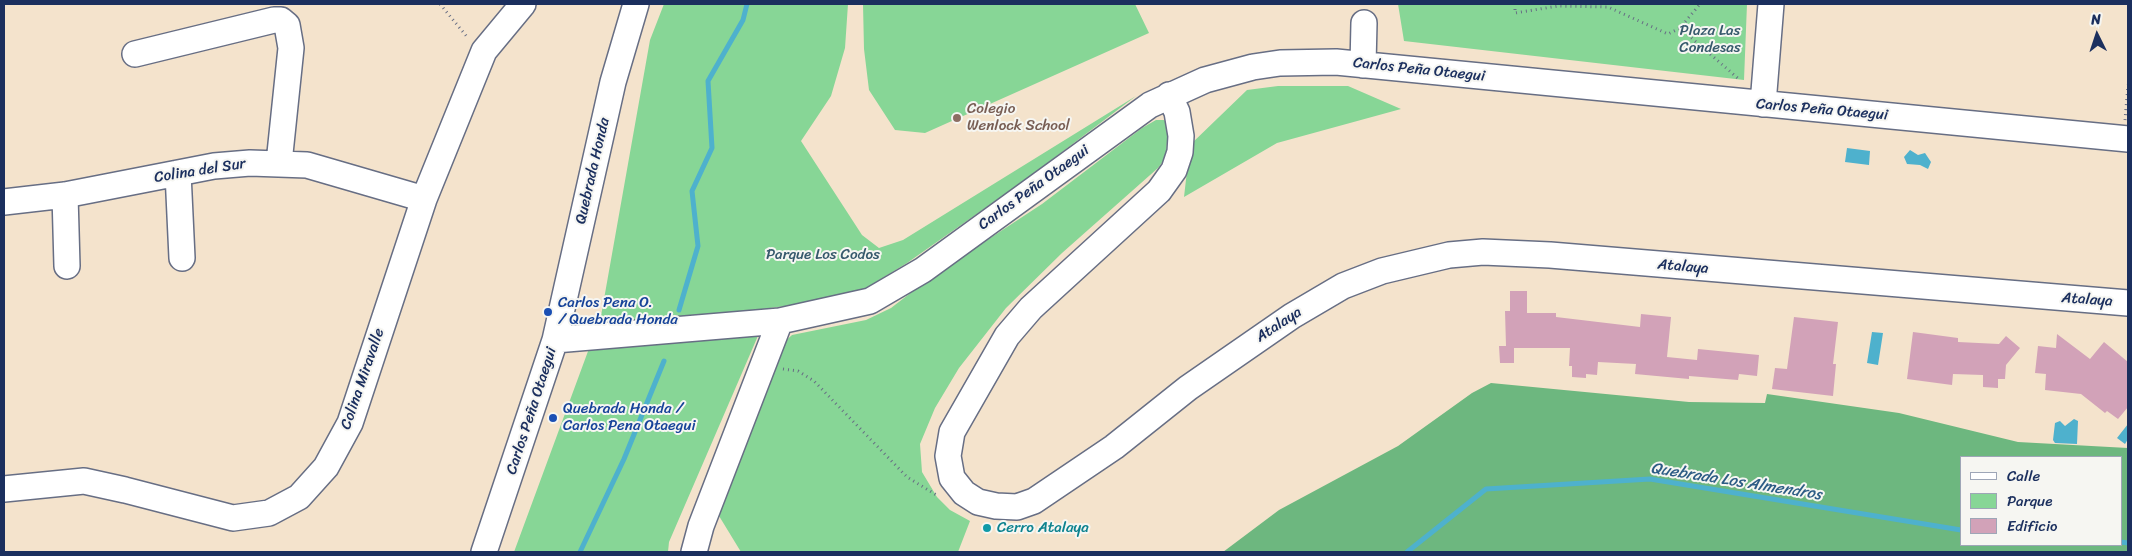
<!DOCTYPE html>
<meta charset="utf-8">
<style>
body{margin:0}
#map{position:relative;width:2132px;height:556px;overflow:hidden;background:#f4e3cc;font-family:Sriracha,sans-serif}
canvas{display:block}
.frame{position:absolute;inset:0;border:5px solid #1b2f5e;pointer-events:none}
.legend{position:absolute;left:1960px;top:456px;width:162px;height:90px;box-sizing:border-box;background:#f6f6f2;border:1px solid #9ea6b7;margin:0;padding:6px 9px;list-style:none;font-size:15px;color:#1b2f5e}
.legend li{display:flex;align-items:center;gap:10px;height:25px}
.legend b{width:25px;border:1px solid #9ea6b7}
.north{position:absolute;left:2072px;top:10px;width:50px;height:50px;-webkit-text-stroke:4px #f6f6f2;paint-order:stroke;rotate:356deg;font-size:14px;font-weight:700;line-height:20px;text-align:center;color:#1b2f5e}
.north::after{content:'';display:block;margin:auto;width:18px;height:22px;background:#1b2f5e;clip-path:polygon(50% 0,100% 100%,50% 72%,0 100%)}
</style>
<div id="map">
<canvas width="2132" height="556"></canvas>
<div class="frame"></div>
<ul class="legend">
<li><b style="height:6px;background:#fff"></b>Calle</li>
<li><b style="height:14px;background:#87d696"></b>Parque</li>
<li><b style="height:14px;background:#d2a2b8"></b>Edificio</li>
</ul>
<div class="north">N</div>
</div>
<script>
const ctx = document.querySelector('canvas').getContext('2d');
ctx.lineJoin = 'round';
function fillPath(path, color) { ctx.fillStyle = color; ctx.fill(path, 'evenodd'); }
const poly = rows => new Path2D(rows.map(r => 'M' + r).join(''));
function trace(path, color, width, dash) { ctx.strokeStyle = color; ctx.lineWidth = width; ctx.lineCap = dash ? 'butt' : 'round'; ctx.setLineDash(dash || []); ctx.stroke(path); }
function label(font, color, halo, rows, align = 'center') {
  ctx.font = font + ' Sriracha,sans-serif'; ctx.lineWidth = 4; ctx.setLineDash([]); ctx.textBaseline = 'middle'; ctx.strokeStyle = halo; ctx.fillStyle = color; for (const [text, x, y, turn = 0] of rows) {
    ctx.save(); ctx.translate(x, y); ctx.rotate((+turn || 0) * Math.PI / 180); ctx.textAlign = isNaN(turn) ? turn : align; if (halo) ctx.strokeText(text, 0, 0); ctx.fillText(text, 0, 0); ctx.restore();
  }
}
fillPath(poly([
 [664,4,848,4,845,48,831,96,801,141,862,235,879,248,903,240,1136,96,1025,180,907,263,858,293,816,302,770,308,669,542,668,552,514,552,601,316,650,40],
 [863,4,1135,4,1149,33,925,133,895,130,869,90,864,49],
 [1398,4,1747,4,1744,80,1404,41],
 [1278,86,1348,86,1401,109,1277,143,1184,197,1190,145,1247,90],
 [1156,120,1164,120,1168,125,1166,157,1158,168,1062,253,1006,308,959,368,935,408,920,444,922,472,937,497,950,510,970,521,958,552,741,552,716,511,781,345,792,335,866,320,891,308,934,275,1042,204,1142,128]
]), '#87d696');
fillPath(poly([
 [1491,383,1689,402,1765,403,1767,394,1899,413,2018,442,2128,448,2128,552,1223,552,1279,510,1398,446,1472,393],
 [1961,457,2121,457,2121,545,1961,545]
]), '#6db77f');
fillPath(poly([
 [1847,148,1870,151,1869,165,1845,162],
 [1910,150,1918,155,1925,153,1931,162,1928,169,1920,165,1907,164,1904,157],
 [1872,332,1883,333,1878,365,1867,363],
 [2074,419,2078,421,2077,444,2055,443,2053,440,2055,423,2060,421,2065,426],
 [2128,424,2128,439,2125,444,2117,438]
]), '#4eb1cd');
trace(poly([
 [679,310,698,246,692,191,712,148,708,81,743,20,747,4],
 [2121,542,2128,543],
 [580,552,624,459,664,361],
 [1407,552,1486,489,1650,479,1961,530]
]), '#4eb1cd', 5);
fillPath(poly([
 [1510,291,1527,291,1527,313,1556,313,1556,317,1640,327,1641,314,1671,317,1667,357,1697,360,1698,349,1759,355,1757,376,1739,374,1738,380,1689,376,1689,379,1635,374,1636,364,1598,362,1597,375,1586,374,1586,378,1572,377,1572,366,1569,366,1570,348,1514,348,1514,363,1500,363,1499,346,1506,346,1505,311,1510,311],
 [1794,317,1838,322,1833,364,1836,364,1833,396,1772,389,1775,368,1787,369],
 [1913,332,1958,338,1958,342,1999,344,2006,336,2020,348,2006,365,2005,379,1998,379,1998,388,1983,387,1983,375,1953,374,1952,385,1907,379],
 [2057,334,2090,359,2104,342,2128,362,2128,407,2118,419,2107,411,2105,413,2081,394,2045,390,2046,374,2035,373,2038,346,2056,348]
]), '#d2a2b8');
const minor = poly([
 [135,54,274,20,281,20,287,25,291,48,279,163],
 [1363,65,1364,23],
 [1169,95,1177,112,1181,136,1180,152,1174,170,1159,191,1031,308,1007,336,952,432,948,456,952,478,964,493,978,502,996,506,1017,507,1034,501,1114,447,1188,388,1292,316,1343,286,1382,271,1449,255,1483,252,1550,255,2128,303],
 [1763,104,1771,4],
 [178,173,182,258],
 [65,195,67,266],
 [4,202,65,195,214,166,250,163,307,165,424,199],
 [555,340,780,321,870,301,923,270,1150,105,1205,80,1253,67,1280,63,1336,62,2128,139],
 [4,489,84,481,125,490,233,518,269,513,299,497,326,467,350,423,424,199,484,51,523,4],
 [484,552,555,340,613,82,636,4],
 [694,552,701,526,780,321]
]);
trace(minor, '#676e84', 28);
trace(poly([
 [440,4,468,38],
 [1515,4,1515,13,1558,6,1608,7,1668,34,1680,28,1700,4],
 [1680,28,1740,80],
 [2125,120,2128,85],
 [783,369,798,371,814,381,907,477,938,496]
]), '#676e84', 3, [1, 4]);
trace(minor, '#fff', 25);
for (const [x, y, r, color] of [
 [957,118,5,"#8d6e63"],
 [548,312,5,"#1a4fb4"],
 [553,418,5,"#1a4fb4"],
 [987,528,5,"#0f9aa8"]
]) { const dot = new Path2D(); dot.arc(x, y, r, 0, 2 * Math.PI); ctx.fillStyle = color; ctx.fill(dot); trace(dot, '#f6f6f2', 2); }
label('15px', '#36596c', '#f6f6f2', [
 ["Plaza Las",1710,31],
 ["Condesas",1710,48],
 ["Parque Los Codos",823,255]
]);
label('15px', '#1b2f5e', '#f6f6f2', [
 ["Carlos Peña Otaegui",1419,70,6],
 ["Carlos Peña Otaegui",1822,110,5],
 ["Colina del Sur",200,171,-9],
 ["Quebrada Honda",593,171,-77],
 ["Carlos Peña Otaegui",1034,188,-36],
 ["Atalaya",1683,267,5],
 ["Atalaya",2087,300,4],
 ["Atalaya",1279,325,-33],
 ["Colina Miravalle",363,379,-71],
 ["Carlos Peña Otaegui",532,411,-72]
]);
label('15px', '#785e54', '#f6f6f2', [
 ["Colegio",967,109],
 ["Wenlock School",967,126]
], 'left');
label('15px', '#164399', '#f6f6f2', [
 ["Carlos Pena O.",558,303],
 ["/ Quebrada Honda",558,320],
 ["Quebrada Honda /",563,409],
 ["Carlos Pena Otaegui",563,426]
], 'left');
label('15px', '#0d838f', '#f6f6f2', [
 ["Cerro Atalaya",997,528]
], 'left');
label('italic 16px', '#2d5c85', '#f6f6f2', [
 ["Quebrada Los Almendros",1736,482,9]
]);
</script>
